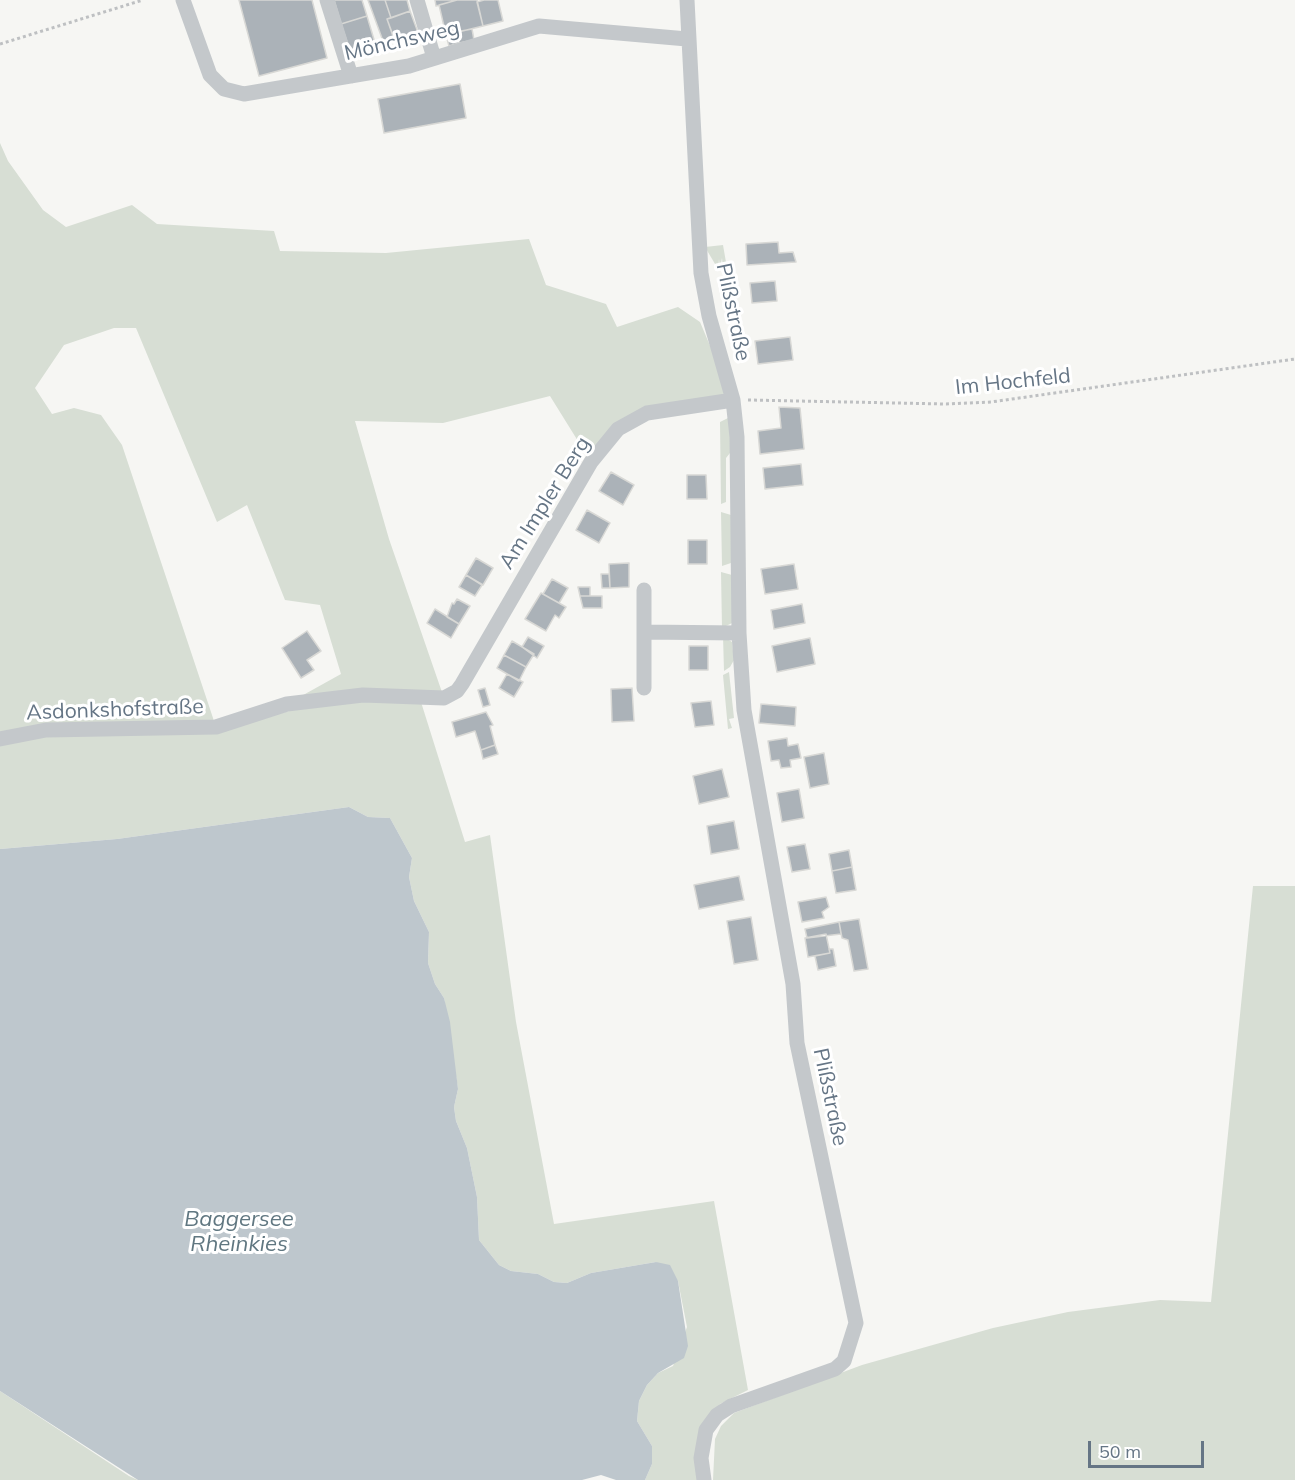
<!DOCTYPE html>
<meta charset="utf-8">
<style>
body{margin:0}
#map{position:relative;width:1295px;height:1480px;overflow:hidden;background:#f6f6f3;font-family:Mulish,sans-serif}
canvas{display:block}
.scale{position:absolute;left:1088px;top:1441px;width:116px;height:27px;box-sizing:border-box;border:3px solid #657585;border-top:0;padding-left:8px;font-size:18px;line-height:21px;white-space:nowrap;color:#657585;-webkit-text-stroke:4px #fff;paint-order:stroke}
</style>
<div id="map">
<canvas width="1295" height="1480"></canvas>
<div class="scale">50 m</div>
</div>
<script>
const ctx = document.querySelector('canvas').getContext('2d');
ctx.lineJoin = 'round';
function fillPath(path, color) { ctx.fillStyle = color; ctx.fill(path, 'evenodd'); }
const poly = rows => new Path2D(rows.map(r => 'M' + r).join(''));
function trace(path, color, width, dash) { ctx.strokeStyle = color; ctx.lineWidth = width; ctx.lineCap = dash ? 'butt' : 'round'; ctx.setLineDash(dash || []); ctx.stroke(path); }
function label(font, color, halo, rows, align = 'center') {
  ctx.font = font + ' Mulish,sans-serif'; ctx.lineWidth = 6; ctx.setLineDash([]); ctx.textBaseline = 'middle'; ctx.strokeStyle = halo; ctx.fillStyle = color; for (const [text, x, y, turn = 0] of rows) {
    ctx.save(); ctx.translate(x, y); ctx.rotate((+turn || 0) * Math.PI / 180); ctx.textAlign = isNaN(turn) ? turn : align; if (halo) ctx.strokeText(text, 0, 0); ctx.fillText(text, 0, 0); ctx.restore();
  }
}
fillPath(poly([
 [0,143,8,161,43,210,66,227,132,205,157,224,274,231,280,251,386,253,529,239,546,285,606,304,617,327,678,307,700,322,733,400,647,413,591,462,550,396,443,423,355,421,389,539,444,698,287,704,341,674,320,605,285,600,247,505,217,522,136,328,114,328,64,345,35,388,52,414,74,408,101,415,122,445,216,727,214,732,307,706,338,702,421,702,465,842,490,835,516,1022,554,1224,714,1201,748,1390,720,1404,699,1480,645,1480,652,1464,652,1446,637,1421,639,1401,647,1385,658,1373,673,1366,687,1327,678,1281,656,1262,591,1273,567,1283,554,1282,538,1274,511,1271,499,1265,479,1240,477,1197,467,1148,456,1121,454,1107,458,1089,444,998,435,984,428,963,429,932,414,901,409,877,412,858,390,818,368,817,349,807,117,839,0,849],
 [723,245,727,268,723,268,722,258,720,269,719,259,718,269,705,247],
 [730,417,730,453,726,458,726,502,721,504,720,422],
 [721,512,731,515,731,563,722,566],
 [721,572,732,575,732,623,722,628],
 [723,636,732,642,734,660,730,667,724,671],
 [729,672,734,718,729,719,732,728,728,729,723,675],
 [1253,886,1295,886,1295,1480,713,1480,715,1439,721,1426,734,1413,862,1365,993,1328,1068,1312,1160,1300,1211,1302],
 [0,1391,129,1476,138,1480,0,1480]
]), '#d7ded4');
fillPath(poly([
 [349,807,368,817,390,818,412,858,409,877,414,901,429,932,428,963,435,984,444,998,450,1022,458,1089,454,1107,456,1121,467,1148,477,1197,479,1240,499,1265,511,1271,538,1274,554,1282,567,1283,591,1273,656,1262,670,1265,678,1281,688,1346,684,1358,658,1373,647,1385,639,1401,637,1421,652,1446,652,1464,645,1480,616,1480,601,1475,582,1480,138,1480,0,1391,0,849,117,839]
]), '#bec7cd');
const building = poly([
 [239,0,312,0,327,58,259,76,239,0],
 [334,0,362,0,367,16,341,24,334,0],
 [368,0,385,0,391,18,387,19,394,38,383,41,368,0],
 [385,0,407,0,410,11,391,18,385,0],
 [435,0,457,0,436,6,435,0],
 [457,0,477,0,483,26,446,35,439,5,457,0],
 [484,0,498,0,503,21,483,26,477,2,484,0],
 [410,11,419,35,395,42,387,19,410,11],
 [367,16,375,43,350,51,341,24,367,16],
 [472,29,474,40,459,43,456,32,472,29],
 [456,32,459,43,449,46,446,35,456,32],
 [460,84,466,118,384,133,378,99,460,84],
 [778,242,779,253,793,252,796,262,747,265,746,244,778,242],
 [775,281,777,301,752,303,750,283,775,281],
 [790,337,793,360,758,364,755,341,790,337],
 [779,407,800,408,804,449,760,454,758,431,781,428,779,407],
 [801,464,803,485,765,489,763,468,801,464],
 [611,472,634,485,623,505,599,491,611,472],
 [687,475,706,475,707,499,687,499,687,475],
 [587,510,610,523,599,543,576,530,587,510],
 [688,540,707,540,707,564,688,564,688,540],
 [476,558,493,568,483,585,466,575,476,558],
 [629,563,629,587,610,588,609,564,629,563],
 [794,564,798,589,765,594,761,569,794,564],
 [601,574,609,574,610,588,602,588,601,574],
 [466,575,482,585,475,596,459,587,466,575],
 [552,579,568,588,559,603,543,594,552,579],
 [578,587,590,587,590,596,580,596,578,587],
 [541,593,566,607,559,618,555,615,546,631,525,619,541,593],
 [580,596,602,596,602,608,583,608,580,596],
 [457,599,470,606,459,624,447,617,452,603,454,604,457,599],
 [802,604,805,623,774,629,771,610,802,604],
 [435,609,459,624,451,638,427,623,435,609],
 [307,631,321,651,307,660,314,670,301,678,282,648,307,631],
 [528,637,544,646,537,658,522,647,528,637],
 [810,638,815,664,777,672,772,646,810,638],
 [512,641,534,654,526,667,504,655,512,641],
 [689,646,708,646,708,670,689,670,689,646],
 [504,655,526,667,519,681,497,668,504,655],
 [507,674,523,682,514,697,499,688,507,674],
 [485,688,490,705,483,707,478,690,485,688],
 [632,688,634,721,612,722,611,689,632,688],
 [711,701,714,725,695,727,691,703,711,701],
 [761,704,796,707,795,726,759,723,761,704],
 [486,712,493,725,490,726,495,745,481,750,475,731,456,737,452,722,486,712],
 [787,738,788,746,798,744,801,758,790,760,791,767,781,768,779,760,771,761,768,741,787,738],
 [495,745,498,754,483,759,481,750,495,745],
 [824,753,829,784,810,788,804,757,824,753],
 [722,769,729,797,699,804,693,776,722,769],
 [799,789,804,818,782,822,777,793,799,789],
 [734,821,739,849,711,854,707,826,734,821],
 [805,844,810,869,792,872,787,847,805,844],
 [849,850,852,867,832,871,829,854,849,850],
 [852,867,856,890,836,893,832,871,852,867],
 [739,876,744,900,699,909,694,885,739,876],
 [826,897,829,907,822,912,824,918,802,922,798,902,826,897],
 [751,917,758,960,734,964,727,921,751,917],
 [859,919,868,969,854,971,848,940,842,938,839,922,859,919],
 [839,922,841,934,807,938,805,929,839,922],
 [826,934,830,953,808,957,805,938,826,934],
 [829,949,833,949,836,966,818,970,815,956,830,953,829,949]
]);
fillPath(building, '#abb2b8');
trace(building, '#d8d8d5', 1.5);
trace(poly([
 [0,44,143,0],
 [748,400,946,404,991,402,1295,359]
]), '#bec0c2', 3, [3, 3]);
trace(poly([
 [183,0,210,75,224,89,244,94,409,66,539,26,687,39],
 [327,0,351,76],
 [417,0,434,58],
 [687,0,701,273,709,316,733,400,737,437,739,633,744,710,793,984,797,1043,856,1323,844,1361,835,1369,731,1406,717,1415,706,1430,701,1458,704,1480],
 [644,590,644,632],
 [644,688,644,632,739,633],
 [0,739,46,730,216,727,287,704,363,695,444,698,457,691,462,684,591,462,618,429,647,413,733,400]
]), '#c4c8cb', 15);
label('21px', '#657585', '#fff', [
 ["Mönchsweg",402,41,-13],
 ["Plißstraße",733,312,78],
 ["Im Hochfeld",1013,382,-6],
 ["Am Impler Berg",545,503,-58],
 ["Asdonkshofstraße",115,710,-2],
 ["Plißstraße",830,1097,78]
]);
label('italic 22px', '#607781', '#fff', [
 ["Baggersee",239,1219],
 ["Rheinkies",239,1244]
]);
</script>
